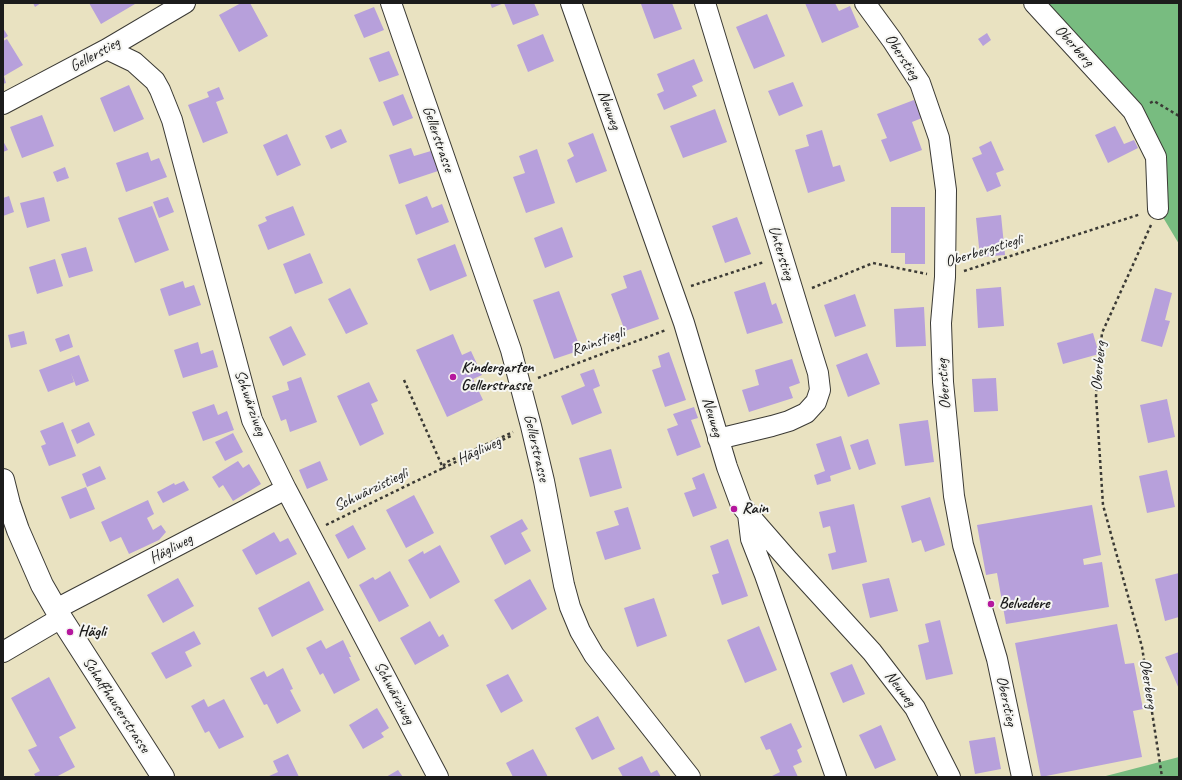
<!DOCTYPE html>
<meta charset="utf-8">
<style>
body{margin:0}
#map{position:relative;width:1182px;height:780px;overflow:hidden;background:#e9e2c1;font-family:Caveat,sans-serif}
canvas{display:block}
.frame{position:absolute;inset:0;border:4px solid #1c1c1c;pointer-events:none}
</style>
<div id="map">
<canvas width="1182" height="780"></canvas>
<div class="frame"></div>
</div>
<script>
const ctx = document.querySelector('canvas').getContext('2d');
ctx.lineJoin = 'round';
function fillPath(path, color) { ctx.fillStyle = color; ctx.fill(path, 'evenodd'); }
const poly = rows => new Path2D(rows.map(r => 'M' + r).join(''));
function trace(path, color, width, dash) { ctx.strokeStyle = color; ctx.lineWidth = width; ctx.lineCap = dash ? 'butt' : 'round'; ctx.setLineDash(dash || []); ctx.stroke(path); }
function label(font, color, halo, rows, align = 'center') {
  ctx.font = font + ' Caveat,sans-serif'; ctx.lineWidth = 4; ctx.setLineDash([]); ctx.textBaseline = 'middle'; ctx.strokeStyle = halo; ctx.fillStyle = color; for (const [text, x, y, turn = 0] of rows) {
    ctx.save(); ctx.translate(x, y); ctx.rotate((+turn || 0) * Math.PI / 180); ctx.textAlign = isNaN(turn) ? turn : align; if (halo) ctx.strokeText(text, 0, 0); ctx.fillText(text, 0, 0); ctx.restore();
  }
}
fillPath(poly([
 [1034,3,1179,3,1179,244,1158,209,1156,157,1133,111],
 [1179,757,1179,777,1102,777]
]), '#78bc80');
fillPath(poly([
 [33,3,41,3,35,7],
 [89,3,134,3,135,4,101,24],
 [241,3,250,3,268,36,239,52,219,15],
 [490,3,534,3,539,15,513,25,504,3,492,8],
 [643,3,672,3,682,29,654,39,641,4],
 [805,3,835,3,839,11,850,6,859,27,822,43],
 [374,7,384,30,364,38,354,15],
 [767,14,785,56,754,69,736,27],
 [3,28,8,36,3,39],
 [987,33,991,40,983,46,978,39],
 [543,34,554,61,528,72,517,45],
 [7,39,23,65,4,76,6,83,3,84,3,41],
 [389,51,399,75,379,82,369,58],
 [694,59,703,81,692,86,697,96,664,110,657,94,664,91,657,74],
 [793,82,803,106,779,116,768,91],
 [129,85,144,119,114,132,100,98],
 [219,87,224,99,216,102,228,133,203,143,188,105,209,97,207,92],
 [403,94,413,118,393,126,383,102],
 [914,100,922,118,912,122,922,150,890,162,881,140,887,138,877,114],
 [715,109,727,142,683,158,670,126],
 [42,115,54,146,22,158,10,127],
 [1115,126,1124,144,1134,140,1138,148,1108,163,1095,135],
 [341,129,347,142,331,149,325,136],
 [822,130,833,167,840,165,845,181,808,193,795,150,809,146,806,135],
 [593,133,607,171,576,183,567,160,574,156,568,143],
 [287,134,301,165,277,176,263,145],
 [3,141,8,150,3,152],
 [991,141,1004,170,996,173,1001,186,987,192,972,158,982,154,979,147],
 [411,148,414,156,431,151,438,171,399,184,389,155],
 [537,149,555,203,526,213,513,177,525,173,519,156],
 [148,152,151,161,159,158,167,177,126,192,116,163],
 [65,167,69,178,57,182,53,172],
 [9,196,14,212,3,216,3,198],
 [427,196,432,208,442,204,449,222,416,235,405,205],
 [44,197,50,221,27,228,20,203],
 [168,197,174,212,159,218,153,202],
 [152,206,169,250,135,263,118,218],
 [293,206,305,235,268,250,258,225,267,221,265,217],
 [891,207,925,207,925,264,905,264,905,253,891,253],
 [1001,215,1005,255,980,257,976,218],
 [737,217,751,254,725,263,712,226],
 [562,227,573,257,545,268,534,238],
 [455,244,467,276,430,291,417,259],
 [86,247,93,271,69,278,61,254],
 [310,253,323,283,295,294,283,264],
 [55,259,63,286,37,294,29,267],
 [641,270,659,319,625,331,611,294,627,288,623,276],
 [183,281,185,288,194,285,201,305,169,316,160,289],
 [765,282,772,305,776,303,783,323,747,334,734,292],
 [1001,287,1004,326,978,328,976,289],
 [350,288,368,324,346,334,328,299],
 [1155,288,1172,293,1165,320,1170,321,1162,347,1141,341],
 [559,291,581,350,554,359,533,300],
 [855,294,866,326,835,337,824,305],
 [924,307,926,346,896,347,894,309],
 [291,326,306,355,283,366,269,337],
 [24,331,27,344,11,348,8,335],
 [1093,333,1099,354,1063,364,1057,343],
 [69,334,73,347,60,352,55,339],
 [453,334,462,355,471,351,482,375,473,379,483,400,447,417,416,350],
 [198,342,201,354,213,350,218,367,183,378,174,350],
 [669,352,686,400,665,407,652,370,661,367,658,356],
 [867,353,880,384,848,397,836,365],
 [79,355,89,381,76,386,71,373,74,382,48,392,39,370],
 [792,359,800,383,789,387,793,398,749,412,742,390,759,385,755,370],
 [594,369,600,386,593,389,602,413,572,425,561,396,585,386,580,374],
 [301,377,317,422,290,432,286,419,281,421,272,396,289,390,287,382],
 [996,378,998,411,974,412,972,379],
 [369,382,378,401,371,404,384,434,360,446,337,396],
 [1167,399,1175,437,1148,443,1140,405],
 [214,404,218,415,227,411,234,430,203,441,192,412],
 [694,407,698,418,691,420,701,447,677,456,667,429,678,425,673,414],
 [928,420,934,462,905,466,899,424],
 [63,422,76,456,49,466,41,446,46,444,40,431],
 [89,422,95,435,77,444,71,430],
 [233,433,243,452,225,461,215,442],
 [841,436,851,469,830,476,831,481,817,485,814,475,825,471,816,444],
 [868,439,876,464,859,470,850,445],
 [611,449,622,488,590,497,579,458],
 [238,461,243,468,249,464,261,484,233,501,223,485,219,488,212,477],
 [320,461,328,480,307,489,299,470],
 [100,466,106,479,87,487,82,474],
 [1167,470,1175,507,1147,513,1139,476],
 [704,473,717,508,693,517,684,493,696,489,692,478],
 [184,481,189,490,163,503,157,492,174,483,175,485],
 [86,487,95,509,70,519,61,497],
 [414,495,434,533,406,548,386,510],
 [930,497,945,545,925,552,921,540,912,543,901,506],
 [148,500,154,514,147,518,153,530,161,525,166,532,159,540,129,554,121,537,110,542,101,522],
 [854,504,867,562,832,570,828,554,836,552,830,526,823,528,819,512],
 [1092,505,1101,555,1083,559,1084,565,1102,562,1109,607,1006,624,997,573,986,575,977,525],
 [628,507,641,549,605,560,596,532,619,525,614,511],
 [522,519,528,529,521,533,531,551,505,565,490,536],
 [353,525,366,549,348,559,335,535],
 [274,532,280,542,288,538,297,554,256,575,242,550],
 [728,539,748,596,722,605,712,575,719,573,710,546],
 [440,545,460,582,430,599,408,560,423,551,424,554],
 [390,571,409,606,379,622,359,585,373,577,375,580],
 [1179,573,1179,617,1165,621,1155,579],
 [178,578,194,606,163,623,147,595],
 [889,578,898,611,870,618,862,584],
 [530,579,547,609,512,630,494,600],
 [309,581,324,610,272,637,258,608],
 [654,598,667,636,637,647,624,608],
 [940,620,953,674,926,680,918,645,929,642,925,624],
 [430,621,439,637,443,634,449,646,415,665,400,638],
 [1117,624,1125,664,1134,663,1143,709,1133,711,1142,757,1041,777,1015,643],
 [759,626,777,670,745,683,727,640],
 [194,631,201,644,185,652,192,666,166,679,151,653],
 [321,640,326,649,343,640,351,657,349,657,360,680,334,694,323,673,320,675,306,648],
 [1179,652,1179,689,1165,657],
 [852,664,865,694,843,703,830,673],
 [283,668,293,689,290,690,301,711,277,724,267,704,264,705,250,678,264,671,267,677],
 [508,674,523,701,501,713,486,685],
 [49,677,76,728,59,737,75,767,56,777,36,777,34,774,40,771,28,750,37,746,11,698],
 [204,699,208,707,224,699,244,737,219,749,209,731,205,733,191,706],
 [377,708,389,728,381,733,384,737,363,749,349,725],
 [598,716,615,749,592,760,575,728],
 [791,723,802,747,797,750,802,762,793,766,798,777,770,777,780,772,770,749,766,750,760,737],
 [881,725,896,760,875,769,859,735],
 [995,737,1001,769,975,774,969,741],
 [533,749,548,777,513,777,506,763],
 [288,754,299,777,267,777,278,772,273,761],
 [642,756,651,773,657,770,661,777,623,777,618,768],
 [398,770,403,777,386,777]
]), '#b7a0db');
const minor = poly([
 [391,3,511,350,531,426,544,481,564,585,570,607,580,631,594,655,690,777],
 [571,3,684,323,727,467,741,505,748,514,789,561,872,652,915,708,950,777],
 [705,3,813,357,818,373,820,390,816,402,806,413,789,421,772,426,718,439],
 [865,3,892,40,920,83,939,138,946,190,945,277,941,323,943,382,954,496,963,545,997,659,1022,777],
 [1034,3,1133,111,1156,157,1158,209],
 [107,49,134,62,155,81,160,90,172,120,252,420,286,489,438,777],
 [3,104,107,49,185,3],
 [748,514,751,539,765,575,836,777],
 [56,609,286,489],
 [3,652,61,618]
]);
const major = poly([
 [3,480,9,504,18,530,42,585,61,618,163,777]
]);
trace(minor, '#3b3a35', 22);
trace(major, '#3b3a35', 24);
trace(poly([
 [1150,103,1154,101,1179,116],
 [1151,225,1102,333,1096,396,1103,505,1142,647,1162,777],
 [964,271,1141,214],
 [691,286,764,262],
 [812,288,873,263,927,274],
 [538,378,666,330],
 [404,380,443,468,513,435],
 [326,525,443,468,445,463,513,432]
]), '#3b3a35', 2.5, [3, 3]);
trace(minor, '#fff', 20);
trace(major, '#fff', 22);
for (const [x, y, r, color] of [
 [453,377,4,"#b5179e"],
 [734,509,4,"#b5179e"],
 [991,604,4,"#b5179e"],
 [70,632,4,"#b5179e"]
]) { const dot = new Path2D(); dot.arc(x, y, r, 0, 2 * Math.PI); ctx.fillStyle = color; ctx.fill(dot); trace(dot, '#f6f6f2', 1.5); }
label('16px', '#1c1c1c', '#f6f6f2', [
 ["Oberberg",1074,46,48],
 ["Gellerstieg",95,55,-29],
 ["Oberstieg",902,57,57],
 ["Neuweg",609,110,70],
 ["Gellerstrasse",438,139,71],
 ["Oberbergstiegli",984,251,-17],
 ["Unterstieg",781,253,73],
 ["Rainstiegli",598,342,-20],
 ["Oberberg",1099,366,-85],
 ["Oberstieg",944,384,-94],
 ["Schwärziweg",250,403,71],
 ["Neuweg",712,417,74],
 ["Gellerstrasse",536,448,77],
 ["Hägliweg",479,451,-25],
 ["Schwärzistiegli",371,490,-26],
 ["Hägliweg",171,549,-28],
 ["Oberberg",1148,684,81],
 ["Neuweg",900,689,53],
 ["Schwärziweg",394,693,62],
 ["Oberstieg",1006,701,78],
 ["Schaffhauserstrasse",116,705,57]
]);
label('bold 16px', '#1c1c1c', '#f6f6f2', [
 ["Kindergarten",461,368],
 ["Gellerstrasse",461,386],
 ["Rain",742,509],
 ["Belvedere",999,604],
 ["Hägli",78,632]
], 'left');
</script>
